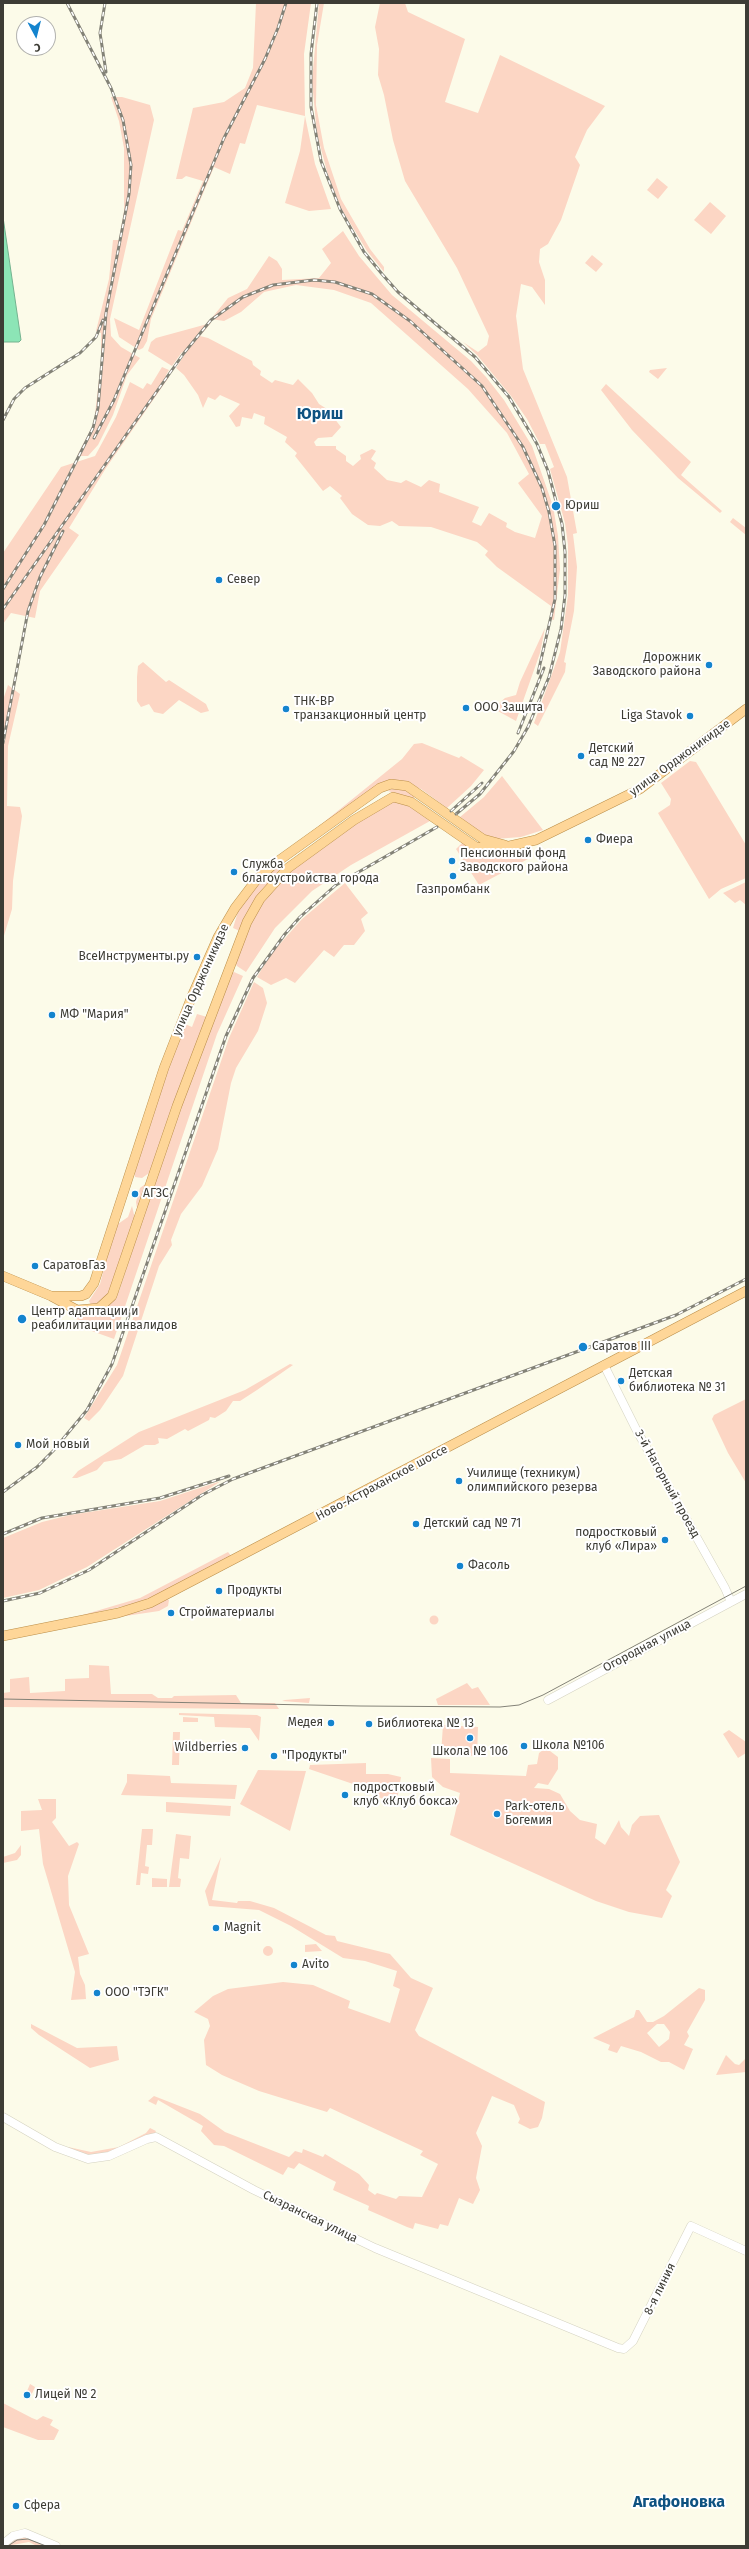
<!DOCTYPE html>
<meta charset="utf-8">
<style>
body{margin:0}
#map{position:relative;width:749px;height:2549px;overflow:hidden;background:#fcfbe9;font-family:"Fira Sans",sans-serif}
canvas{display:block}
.frame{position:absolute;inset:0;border:4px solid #3d3c35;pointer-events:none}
.north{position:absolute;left:16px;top:16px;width:40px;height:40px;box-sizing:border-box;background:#fff;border:1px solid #b1b1ae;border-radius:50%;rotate:173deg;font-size:11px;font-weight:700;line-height:16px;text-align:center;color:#3d3c35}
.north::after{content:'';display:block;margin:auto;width:14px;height:18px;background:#1484ce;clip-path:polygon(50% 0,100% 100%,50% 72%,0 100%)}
</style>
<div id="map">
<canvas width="749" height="2549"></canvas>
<div class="frame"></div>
<div class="north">С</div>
</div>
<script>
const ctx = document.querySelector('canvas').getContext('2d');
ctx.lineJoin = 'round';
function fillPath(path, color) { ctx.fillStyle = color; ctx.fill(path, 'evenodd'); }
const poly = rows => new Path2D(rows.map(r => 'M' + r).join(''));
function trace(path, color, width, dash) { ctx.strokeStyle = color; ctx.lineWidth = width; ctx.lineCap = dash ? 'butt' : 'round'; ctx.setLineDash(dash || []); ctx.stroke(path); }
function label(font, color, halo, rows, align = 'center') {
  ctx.font = font + ' "Fira Sans",sans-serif'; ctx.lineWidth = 4; ctx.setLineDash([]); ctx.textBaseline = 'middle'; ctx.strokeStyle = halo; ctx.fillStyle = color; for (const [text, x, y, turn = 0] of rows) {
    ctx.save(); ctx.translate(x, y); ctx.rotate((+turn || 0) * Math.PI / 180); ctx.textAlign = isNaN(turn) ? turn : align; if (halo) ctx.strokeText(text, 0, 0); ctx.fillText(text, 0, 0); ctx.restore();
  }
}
fillPath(poly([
 [256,3,311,3,304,54,305,116,315,164,331,209,309,211,285,203,300,151,305,116,257,105,245,144,240,143,230,174,214,167,151,319,147,341,143,348,139,350,119,337,114,318,139,330,178,230,182,231,203,181,186,176,182,179,176,179,193,108,224,102,245,88,253,68],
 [319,3,324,3,317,45,316,105,324,148,341,199,370,249,384,267,384,272,367,251,341,208,328,175,317,134,312,81],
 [380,3,405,3,408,12,465,39,445,102,478,113,500,55,605,106,587,130,575,157,580,165,561,220,548,244,540,249,539,262,545,280,545,305,532,287,521,284,516,316,523,369,567,477,577,533,573,534,577,567,574,611,564,662,566,663,565,672,538,726,534,723,560,652,568,595,568,545,565,523,550,469,554,467,545,444,540,444,527,419,511,396,477,355,463,342,478,352,487,345,489,336,457,268,405,181,393,140,384,95,378,75,379,49,375,27],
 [111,97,122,97,150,105,154,120,110,319,111,336,121,347,140,358,127,375,113,415,98,445,88,456,77,456,94,423,101,362,101,333,96,331,109,279,113,240,119,240,124,211,124,148,119,121],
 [657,178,668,187,658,199,647,190],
 [710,202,726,216,711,234,694,220],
 [343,231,359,256,392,295,471,361,486,377,504,400,532,446,553,506,558,536,560,569,554,620,550,619,551,606,497,567,485,555,488,551,477,542,431,527,399,526,392,521,380,526,368,525,352,514,340,498,342,496,330,486,323,491,295,456,297,453,285,442,287,437,264,424,265,417,254,413,252,419,242,417,240,426,236,427,229,416,240,404,220,395,215,400,208,397,203,408,198,395,184,375,176,368,185,354,182,352,172,366,148,351,151,342,156,338,211,323,200,336,208,338,252,361,253,365,261,371,260,375,272,383,275,380,293,385,298,379,312,393,319,404,327,409,341,427,332,437,318,438,314,442,316,446,336,446,336,449,346,456,346,461,353,466,361,459,360,455,372,449,376,451,371,459,376,463,374,468,387,480,401,483,406,480,421,487,429,480,440,484,439,492,479,507,472,522,481,526,489,513,507,523,506,527,515,532,535,538,542,516,518,483,529,474,507,433,468,389,371,303,334,290,296,285,264,292,241,312,224,321,211,319,228,298,247,289,269,256,277,261,282,269,282,280,319,278,331,263,322,249],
 [592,255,603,264,596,272,585,263],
 [162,367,169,370,166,375,169,377,106,468,69,528,79,535,40,591,35,618,11,613,3,624,3,553,61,467,95,456,116,417,130,382,143,389,147,383,151,385],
 [667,368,658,379,649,372,650,370],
 [606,384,691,462,681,475,722,511,720,513,678,478,632,430,601,390],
 [733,518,746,528,746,535,730,522],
 [545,628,540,653,516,721,496,710,496,706,505,698,516,695,520,682],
 [143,662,166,682,169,680,206,704,209,711,201,713,179,700,163,714,154,712,149,704,141,707,137,701,137,677,138,666],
 [8,685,20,694,8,746,7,806,20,807,22,816,13,881,12,909,3,939,3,700],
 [422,743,459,758,461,756,484,770,471,786,447,808,421,789,397,780,303,839,402,759,414,744],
 [690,761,696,762,746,845,746,878,721,889,709,899,658,813,670,805,671,799,661,783],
 [502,776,543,830,521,837,495,839,485,836,460,817,484,797],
 [397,786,416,795,413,799,388,791],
 [389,800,409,806,430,821,351,865,312,891,275,928,246,972,237,966,235,963,258,907,292,870],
 [462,843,487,855,504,859,519,856,528,859,479,885,456,849],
 [277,866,282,870,240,931,233,928,240,905,255,886],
 [746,882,746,905,740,900,735,903,723,893],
 [345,883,368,913,361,919,365,931,354,945,344,945,334,957,324,950,295,983,286,978,271,985,257,977,271,954,302,919],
 [234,972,243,976,217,1034,114,1339,89,1330,91,1324,73,1318,74,1316,88,1316,97,1312,114,1298,119,1291,179,1107,232,973],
 [254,982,263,988,267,1003,258,1031,236,1068,231,1083,218,1149,202,1186,181,1214,171,1240,172,1245,159,1266,123,1376,100,1410,89,1421,84,1418,117,1365,229,1038],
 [197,1014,207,1017,152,1171,142,1178,135,1177,134,1170,168,1067,185,1024,192,1027],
 [148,1182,138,1214,136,1202,140,1188],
 [132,1206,136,1223,113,1289,99,1305,91,1305,89,1301,100,1284,115,1226,128,1217],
 [290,1364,293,1365,257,1390,240,1401,233,1401,226,1411,215,1418,210,1417,209,1420,188,1431,185,1429,167,1439,158,1438,159,1443,155,1445,145,1445,121,1459,104,1462,97,1470,77,1478,72,1478,78,1471,139,1432,245,1390],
 [746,1399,746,1483,728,1453,712,1419,714,1415],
 [221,1481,87,1567,39,1590,3,1598,3,1538,42,1522,70,1515,160,1501],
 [228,1552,232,1557,142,1602,76,1617,140,1598],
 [167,1599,169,1600,168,1606,159,1611,112,1618,143,1611],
 '429.5 1620a4.5 4.5 0 1 1 9 0a4.5 4.5 0 1 1-9 0Z',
 [89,1665,109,1666,111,1694,152,1694,158,1698,172,1698,174,1696,236,1695,241,1703,275,1703,279,1709,3,1707,3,1693,10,1692,10,1679,29,1677,30,1693,65,1691,65,1679,89,1678],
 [467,1683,472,1689,478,1687,490,1705,438,1705,436,1699],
 [310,1698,309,1703,282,1701,285,1700],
 [179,1713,257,1715,261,1717,259,1741,250,1728,215,1727,214,1717,179,1715],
 [183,1717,198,1718,198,1722,183,1722],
 [443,1725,478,1727,477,1756,441,1754],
 [729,1730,746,1742,746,1753,738,1758,723,1734],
 [173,1732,180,1732,179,1765,172,1765],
 [546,1748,558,1757,558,1769,548,1785,538,1783,534,1788,549,1789,560,1794,570,1811,580,1820,597,1824,595,1838,605,1845,619,1820,621,1827,629,1836,632,1825,640,1816,659,1815,680,1862,666,1890,672,1896,662,1918,629,1912,596,1901,450,1835,460,1793,443,1787,432,1777,431,1758,450,1759,450,1773,526,1776,528,1765,537,1764,539,1753],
 [366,1763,366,1774,388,1774,401,1777,396,1806,356,1785,309,1769,310,1765],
 [258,1770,306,1771,290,1831,240,1804],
 [127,1774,170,1776,171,1783,237,1785,235,1799,121,1795,127,1782],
 [38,1799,56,1799,56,1818,52,1822,69,1846,77,1842,79,1844,68,1876,69,1905,89,1954,78,1957,80,1974,85,1985,86,1999,71,2000,75,1972,43,1864,39,1829,21,1831,21,1811,42,1810],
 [166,1802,231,1806,230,1816,166,1812],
 [142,1829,153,1829,152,1845,147,1845,145,1866,149,1867,148,1874,141,1873,140,1885,136,1885],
 [176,1834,191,1836,189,1859,180,1858,178,1878,181,1879,180,1887,169,1887],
 [21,1845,21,1855,17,1860,3,1863,3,1857,15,1853],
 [221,1857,212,1900,237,1903,238,1901,250,1901,274,1908,326,1935,335,1936,337,1941,390,1954,411,1978,433,1988,415,2030,419,2036,545,2102,542,2118,538,2127,530,2129,518,2123,520,2119,514,2105,492,2096,476,2133,482,2146,476,2178,480,2190,473,2204,459,2198,448,2226,440,2224,438,2229,415,2223,413,2229,407,2227,368,2210,369,2206,333,2190,336,2182,299,2163,294,2169,288,2167,283,2175,224,2146,214,2145,201,2131,203,2126,158,2100,156,2105,148,2101,154,2096,200,2114,225,2132,289,2157,295,2151,302,2153,303,2149,323,2157,325,2154,359,2174,369,2185,368,2190,375,2195,377,2193,396,2199,399,2196,422,2197,438,2164,420,2155,423,2151,330,2108,327,2112,259,2091,222,2075,206,2065,204,2040,210,2026,208,2019,194,2012,213,1996,228,1989,283,1982,313,1985,350,2001,348,2008,390,2023,400,1989,393,1986,397,1971,365,1961,343,1958,291,1926,259,1910,209,1906,205,1891],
 [152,1878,167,1879,167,1887,152,1887],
 [316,1944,322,1951,305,1952,305,1945],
 '263 1951a5 5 0 1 1 10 0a5 5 0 1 1-10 0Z',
 [699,1988,705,1990,705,2000,687,2032,689,2036,684,2045,693,2049,684,2070,669,2062,661,2062,641,2052,621,2046,617,2053,608,2050,610,2045,593,2038,634,2017,636,2010,639,2010,647,2022,653,2022,664,2016],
 [657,2024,664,2024,670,2032,669,2039,659,2047,647,2033],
 [31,2024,77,2048,117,2046,119,2060,90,2068,39,2035,31,2028],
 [726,2055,735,2064,739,2065,746,2058,746,2072,716,2075],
 [150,2128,156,2131,154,2135,119,2150,88,2156,66,2149,68,2147,91,2152,119,2147,146,2133],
 [30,2384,35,2387,30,2398,25,2396],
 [3,2403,32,2418,37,2420,43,2416,53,2420,50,2425,59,2430,54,2440,38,2440,3,2427],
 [28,2536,52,2546,37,2546,29,2542,6,2546,16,2538]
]), '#fcd6c4');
const water = poly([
 [3,217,21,340,19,342,3,342,3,217]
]);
fillPath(water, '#8ce5b6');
trace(water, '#74b28f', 1);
const secondary = poly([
 [604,1365,636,1429,725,1588,731,1602],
 [548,1700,746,1594],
 [3,2117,55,2147,88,2159,109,2156,147,2139,156,2137,254,2190,375,2248,618,2348,624,2349,633,2341,691,2226,746,2251],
 [3,2544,13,2536,25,2533,56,2546]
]);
const primary = poly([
 [3,1276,51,1296,77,1310,99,1308,112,1296,177,1106,247,922,260,899,288,868,354,820,393,797,411,802,476,847,496,849,536,840,640,789,746,709],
 [52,1296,81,1296,86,1294,94,1283,164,1068,192,996,218,937,235,908,257,879,274,864,380,788,391,784,407,786,483,839,505,845],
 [3,1636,118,1613,150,1603,746,1291]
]);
trace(secondary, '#d4d2c0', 9);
trace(primary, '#ba8e49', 10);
trace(secondary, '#fff', 8);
trace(primary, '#fed698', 9);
trace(poly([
 [3,1699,360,1706,500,1707,519,1705,543,1695,746,1586],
 [8,2546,17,2540,28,2539,46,2546]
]), '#838277', 1);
const rail = poly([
 [105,3,100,33,106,72],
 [317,3,311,54,311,107,321,161,340,209,364,252,382,274,398,292,475,357,509,397,537,444,548,471,562,524,565,552,565,595,561,629,549,677,528,727,514,751,480,794,456,814],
 [3,420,14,399,25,388,80,353,96,337,103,320],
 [94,438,114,400,224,138,265,59,278,28,286,3],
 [3,589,44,525,93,428,98,408,106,313,129,194,131,165,123,120,111,88,67,3],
 [3,609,184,353,211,320,243,297,273,285,314,280,335,282,372,294,410,321,482,386,523,447,542,488,549,512,555,546,555,599,538,673],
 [518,733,544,668],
 [3,743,28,611,40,577,63,531],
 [451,811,482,783],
 [3,1492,37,1467,53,1451,87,1410,112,1364,226,1036,253,978,285,934,300,917,336,885,437,827],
 [3,1534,42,1518,160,1498,229,1476],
 [3,1601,40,1593,89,1570,202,1495,233,1479,676,1315,746,1279]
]);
trace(rail, '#838277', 3);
trace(rail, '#fff', 1.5, [4.5]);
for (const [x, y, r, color] of [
 [556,506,5,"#1484ce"],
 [219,580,4,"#1484ce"],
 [709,665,4,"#1484ce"],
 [466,708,4,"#1484ce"],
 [286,709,4,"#1484ce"],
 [690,716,4,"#1484ce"],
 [581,756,4,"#1484ce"],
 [588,840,4,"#1484ce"],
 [452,861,4,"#1484ce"],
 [234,872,4,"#1484ce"],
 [453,876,4,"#1484ce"],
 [197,957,4,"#1484ce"],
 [52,1015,4,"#1484ce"],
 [135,1194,4,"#1484ce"],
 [35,1266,4,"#1484ce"],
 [22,1319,5,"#1484ce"],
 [583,1347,5,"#1484ce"],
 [621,1381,4,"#1484ce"],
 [18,1445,4,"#1484ce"],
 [459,1481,4,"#1484ce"],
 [416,1524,4,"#1484ce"],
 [665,1540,4,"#1484ce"],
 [460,1566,4,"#1484ce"],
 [219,1591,4,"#1484ce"],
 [171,1613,4,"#1484ce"],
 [331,1723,4,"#1484ce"],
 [369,1724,4,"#1484ce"],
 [470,1738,4,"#1484ce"],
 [524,1746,4,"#1484ce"],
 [245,1748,4,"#1484ce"],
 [274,1756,4,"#1484ce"],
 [345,1795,4,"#1484ce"],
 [497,1814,4,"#1484ce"],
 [216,1928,4,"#1484ce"],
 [294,1965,4,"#1484ce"],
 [97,1993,4,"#1484ce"],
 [27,2395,4,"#1484ce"],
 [16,2506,4,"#1484ce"]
]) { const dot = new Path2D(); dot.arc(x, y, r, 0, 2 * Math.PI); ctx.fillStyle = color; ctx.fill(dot); trace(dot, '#fff', 1.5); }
label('12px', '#3d3c35', '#fff', [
 ["Юриш",565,506],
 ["Север",227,580],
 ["Дорожник",701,658,"right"],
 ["Заводского района",701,672,"right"],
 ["ТНК-BP",294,702],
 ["транзакционный центр",294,716],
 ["ООО Защита",474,708],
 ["Liga Stavok",682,716,"right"],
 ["Детский",589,749],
 ["сад № 227",589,763],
 ["Фиера",596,840],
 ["Пенсионный фонд",460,854],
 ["Заводского района",460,868],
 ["Служба",242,865],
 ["благоустройства города",242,879],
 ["Газпромбанк",453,890,"center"],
 ["ВсеИнструменты.ру",189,957,"right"],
 ["МФ \"Мария\"",60,1015],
 ["АГЗС",143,1194],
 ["СаратовГаз",43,1266],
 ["Центр адаптации и",31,1312],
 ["реабилитации инвалидов",31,1326],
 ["Саратов III",592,1347],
 ["Детская",629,1374],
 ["библиотека № 31",629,1388],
 ["Мой новый",26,1445],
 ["Училище (техникум)",467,1474],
 ["олимпийского резерва",467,1488],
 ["Детский сад № 71",424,1524],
 ["подростковый",657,1533,"right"],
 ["клуб «Лира»",657,1547,"right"],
 ["Фасоль",468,1566],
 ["Продукты",227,1591],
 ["Стройматериалы",179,1613],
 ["Медея",323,1723,"right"],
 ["Библиотека № 13",377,1724],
 ["Школа №106",532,1746],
 ["Wildberries",237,1748,"right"],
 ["Школа № 106",470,1752,"center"],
 ["\"Продукты\"",282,1756],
 ["подростковый",353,1788],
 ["клуб «Клуб бокса»",353,1802],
 ["Park-отель",505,1807],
 ["Богемия",505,1821],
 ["Magnit",224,1928],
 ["Avito",302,1965],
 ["ООО \"ТЭГК\"",105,1993],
 ["Лицей № 2",35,2395],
 ["Сфера",24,2506]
], 'left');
label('12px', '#3d3c35', '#fff', [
 ["улица Орджоникидзе",680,758,-36],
 ["улица Орджоникидзе",201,980,-66],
 ["Ново-Астраханское шоссе",382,1483,-28],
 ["3-й Нагорный проезд",667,1484,61],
 ["Огородная улица",647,1646,-28],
 ["Сызранская улица",310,2217,26],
 ["8-я линия",660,2289,-64]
]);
label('bold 16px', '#0e5281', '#fff', [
 ["Юриш",320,415],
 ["Агафоновка",679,2503]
]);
</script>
